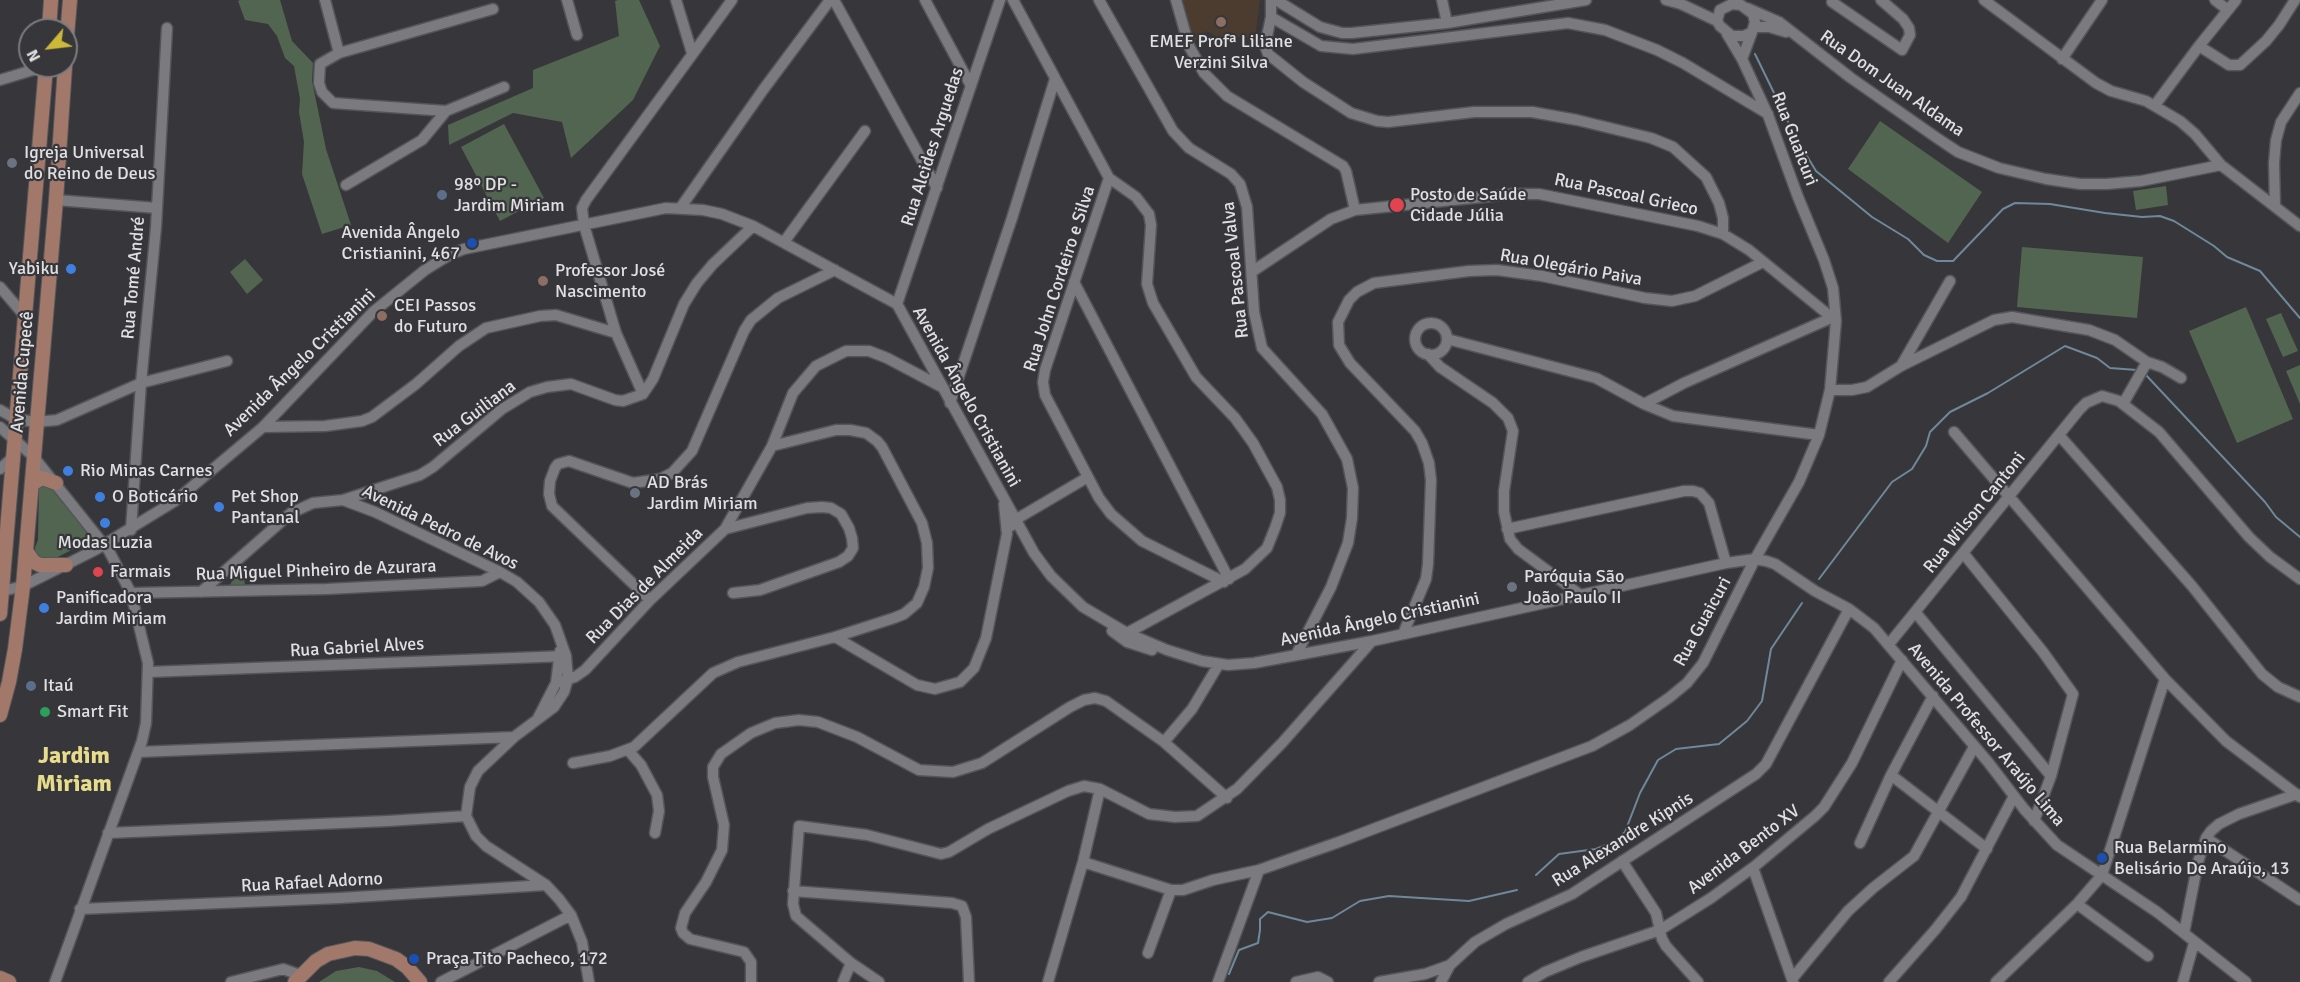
<!DOCTYPE html>
<meta charset="utf-8">
<style>
body{margin:0}
#map{position:relative;width:2300px;height:982px;overflow:hidden;background:#37373b;font-family:Signika,sans-serif}
canvas{display:block}
.north{position:absolute;left:18px;top:18px;width:60px;height:60px;box-sizing:border-box;background:#37373b;border:2px solid #7b7b7e;border-radius:50%;rotate:242deg;font-size:16px;font-weight:700;line-height:24px;text-align:center;color:#e0e0e3}
.north::after{content:'';display:block;margin:auto;width:21px;height:27px;background:#cdb938;clip-path:polygon(50% 0,100% 100%,50% 72%,0 100%)}
</style>
<div id="map">
<canvas width="2300" height="982"></canvas>
<div class="north">N</div>
</div>
<script>
const ctx = document.querySelector('canvas').getContext('2d');
ctx.lineJoin = 'round';
function fillPath(path, color) { ctx.fillStyle = color; ctx.fill(path, 'evenodd'); }
const poly = rows => new Path2D(rows.map(r => 'M' + r).join(''));
function trace(path, color, width, dash) { ctx.strokeStyle = color; ctx.lineWidth = width; ctx.lineCap = dash ? 'butt' : 'round'; ctx.setLineDash(dash || []); ctx.stroke(path); }
function label(font, color, halo, rows, align = 'center') {
  ctx.font = font + ' Signika,sans-serif'; ctx.lineWidth = 4.5; ctx.setLineDash([]); ctx.textBaseline = 'middle'; ctx.strokeStyle = halo; ctx.fillStyle = color; for (const [text, x, y, turn = 0] of rows) {
    ctx.save(); ctx.translate(x, y); ctx.rotate((+turn || 0) * Math.PI / 180); ctx.textAlign = isNaN(turn) ? turn : align; if (halo) ctx.strokeText(text, 0, 0); ctx.fillText(text, 0, 0); ctx.restore();
  }
}
fillPath(poly([
 [1178,0,1260,0,1255,38,1216,36,1207,31,1193,43]
]), '#4c3c30');
fillPath(poly([
 [240,0,280,0,292,41,313,63,312,81,326,149,351,225,322,234,302,174,304,142,299,112,300,99,294,66,285,58,277,36,268,24,245,20,238,1],
 [618,0,639,0,660,46,633,100,571,158,562,122,513,113,449,145,448,125,533,88,533,70,619,36,615,1],
 [1880,121,1982,192,1948,243,1848,169],
 [504,124,544,198,500,221,461,147],
 [2166,186,2168,205,2136,210,2133,191],
 [2022,247,2143,257,2137,318,2017,307],
 [245,259,263,280,247,294,230,272],
 [2246,307,2293,419,2237,443,2189,331],
 [2281,313,2298,351,2283,357,2266,319],
 [2300,365,2300,404,2286,371],
 [48,483,93,539,50,561,36,557,35,548,38,540,39,487],
 [244,569,245,591,230,590,230,585,236,574],
 [359,967,377,971,395,982,319,982,336,971]
]), '#526550');
trace(poly([
 [1755,54,1796,138,1816,171,1872,217,1908,239,1924,255,1937,261,1953,261,2003,209,2015,203,2050,204,2105,213,2142,217,2160,216,2174,221,2214,246,2227,257,2260,271,2300,318],
 [2145,374,2265,502,2276,517,2300,537],
 [1819,579,1892,482,1912,469,1926,446,1930,432,1950,412,1988,393,2065,346,2097,358,2110,368,2137,370],
 [1536,875,1559,854,1596,849,1615,841,1625,832,1640,793,1658,760,1676,749,1719,744,1747,721,1762,701,1771,649,1802,603],
 [1229,974,1239,950,1258,943,1260,930,1260,919,1268,912,1307,922,1332,918,1360,901,1389,896,1469,901,1517,890]
]), '#6f889a', 2);
const minor = poly([
 [325,0,339,53],
 [567,0,577,35],
 [676,0,692,53],
 [834,0,937,188],
 [925,0,971,86],
 [1013,0,1109,178,1045,370,1043,382,1045,395,1099,498,1111,514,1142,541,1224,582],
 [1099,0,1173,131,1189,148,1231,174,1240,184,1247,207,1254,312,1262,348,1322,414,1347,459,1353,488,1352,518,1348,543,1331,587,1296,655],
 [1176,0,1189,46,1204,73,1227,96,1343,166,1346,171,1355,210],
 [1271,0,1271,17,1265,46,1268,54,1303,82,1351,113,1377,121,1388,122,1474,112,1532,112,1577,120,1651,138,1673,147,1706,177,1719,203,1723,218,1723,234],
 [1276,0,1320,27,1342,33,1352,33,1447,23,1586,0],
 [1442,0,1447,23],
 [1666,0,1681,4,1717,21],
 [1984,0,2096,83,2111,91,2146,101,2180,121,2195,134,2221,165,2300,226],
 [2215,0,2228,10],
 [1832,2,1902,50,1910,35,1909,28,1903,19,1881,0],
 [1732,4,1741,5,1753,14,1755,22,1752,32,1744,36,1732,36,1720,26,1717,21,1720,10,1732,4],
 [1747,8,1779,22,1851,78,1937,138,1958,152,1999,168,2046,179,2080,184,2107,184,2141,181,2221,165],
 [1271,17,1321,46,1353,49,1568,23,1605,30,1657,50,1683,63,1768,114],
 [1755,27,1769,27,1786,32],
 [2199,46,2229,65,2240,65,2266,41,2279,25,2295,0],
 [1742,59,1752,32],
 [2062,59,2102,0],
 [0,80,46,66],
 [2155,105,2199,46,2236,0],
 [446,111,333,103,322,92,319,83,320,64,339,53,493,9],
 [1109,178,1136,197,1149,214,1151,225,1147,284,1153,303,1196,377,1235,418,1253,443,1277,487,1280,500,1280,513,1275,528,1267,548,1245,569,1127,633],
 [346,185,422,140,446,111,504,87],
 [56,200,157,208],
 [2275,205,2274,163,2276,140,2281,122,2300,93],
 [681,207,763,90,830,0],
 [784,242,865,131],
 [1253,271,1331,219,1355,210,1512,194,1539,194,1698,226,1723,234,1749,250,1836,321],
 [1074,282,1229,579],
 [0,287,24,315],
 [897,304,1000,0],
 '1415 339a16 16 0 1 1 32 0a16 16 0 1 1-32 0Z',
 [1447,339,1596,378,1644,404,1673,416,1819,435],
 [1428,354,1440,367,1493,403,1508,418,1513,431,1504,491,1504,512,1510,539,1518,549,1579,594],
 [1901,366,1950,281],
 [1830,390,1852,390,1867,387,1901,366,1994,320,2012,317,2089,330,2115,340,2147,362,2162,367,2181,378],
 [643,394,616,333,584,225,582,208,586,200,732,0],
 [950,403,1012,218,1055,79],
 [1644,404,1684,383,1831,318],
 [2123,404,2147,362],
 [0,410,16,419,36,422,57,420,141,383,227,361],
 [0,427,33,456,109,551,131,593,148,663,146,723,142,741,55,982],
 [263,427,325,426,362,421,372,417,416,384,459,346,486,328,540,316,556,315,616,333],
 [1954,432,2165,679,2226,741,2300,797],
 [2059,435,2192,586,2262,674,2278,687,2300,697],
 [772,446,836,430,850,430,866,433,877,441,882,447,922,523,927,543,928,568,924,587,917,603,904,614,894,618,835,637],
 [0,469,14,456],
 [343,500,420,475,433,467,502,409,530,392,547,387,571,384,615,400,623,401,643,394,653,379,684,304,697,283,713,264,753,226],
 [1011,526,1015,520,1088,477],
 [725,529,807,508,822,507,831,508,841,514,849,528,852,538,853,548,848,556,839,562,760,590,733,593],
 [1507,529,1684,491,1693,491,1700,493,1709,503,1726,563],
 [131,530,141,383,156,227,167,28],
 [1964,554,2043,652,2073,694,2051,776,2034,821],
 [3,591,23,586,95,550,175,501,263,427,373,312,425,270,451,254,464,249,666,208,703,210,722,214,753,226,897,304,1034,553,1051,576,1083,607,1127,633,1167,650,1202,661,1228,665,1254,663,1372,641,1726,563,1755,559,1766,561,1775,564,1815,591,1849,609,1874,628,1988,762,2024,809,2057,845,2157,912,2246,982],
 [201,592,291,513,313,503,343,500,375,512,500,572,517,582,539,602,555,625,566,656,568,679,564,692,554,707,514,737,478,771,470,787,466,816,476,836,486,846,546,885,559,899,571,915,582,942,589,982],
 [131,593,327,589,482,581,500,572],
 [650,600,552,506,549,494,550,481,555,468,558,464,569,461,633,483,660,479,672,473,692,451,744,331,751,320,778,298,835,270],
 [1916,613,2051,776],
 [1112,631,1127,642,1152,650],
 [1403,634,1426,579,1428,564,1431,480,1429,463,1422,443,1415,431,1350,363,1339,345,1338,322,1349,300,1357,292,1374,283,1469,271,1497,270,1542,276,1645,298,1672,301,1695,296,1763,262],
 [1889,644,2079,410,2086,403,2102,396,2119,401,2159,432,2249,537,2270,557,2300,579],
 [149,672,566,656],
 [556,683,575,677,585,670,650,600,725,529,772,446,793,393,816,366,846,351,869,351,887,358,940,386],
 [538,718,556,683,560,651],
 [1164,742,1227,798],
 [628,750,641,765,657,795,659,811,655,833],
 [138,752,514,737],
 [573,763,610,756,634,747,713,673,738,662,835,637,917,685,935,689,960,682,974,668,986,638,1007,534,1004,504],
 [1891,775,1987,849],
 [108,833,388,821,466,816],
 [2206,838,2300,900],
 [1860,843,1891,775,1933,696],
 [1622,861,1656,913,1662,939,1666,946,1698,982],
 [1083,862,1171,890,1183,890,1213,880,1259,870],
 [1753,868,1793,982],
 [793,891,952,903,962,906,966,917,969,982],
 [2077,904,2148,956],
 [80,909,340,898,546,885],
 [2184,933,2198,862,2206,838,2211,831,2219,824,2239,814,2297,794],
 [1148,953,1171,890],
 [1792,979,1848,911,1873,888,1914,856,1974,747],
 [231,982,283,969,300,975],
 [441,982,571,915],
 [751,982,751,962,744,952,690,939,683,933,681,928,685,913,706,882,722,850,724,825,713,777,713,767,721,754,751,733,775,723,799,720,818,722,857,737,919,770,953,772,982,763,1070,707,1084,700,1095,698,1106,701,1164,742,1192,709,1219,664],
 [843,982,851,963],
 [879,982,851,963,796,916,793,904,799,826,867,835,941,854,949,852,988,829,1068,791,1084,786,1100,789,1149,814,1175,817,1197,816,1237,789,1282,743,1372,641],
 [1048,982,1083,862,1100,789],
 [1218,982,1259,870,1339,842,1592,746,1630,725,1670,697,1687,683,1703,663,1755,559,1799,482,1819,435,1830,390,1836,321,1833,288,1824,260,1798,197,1768,115,1742,59,1727,34],
 [1296,982,1318,977,1328,982],
 [1379,982,1425,974,1450,965],
 [1441,982,1450,965,1475,942,1506,924,1572,894,1756,774,1766,764,1849,609],
 [1528,982,1545,972,1581,957,1660,930,1711,898,1755,866,1815,816,1824,807,1852,763,1902,660],
 [1889,982,1935,930,1961,897,2014,796],
 [1996,982,2077,904,2102,875,2165,679],
 [2183,982,2194,943]
]);
const major = poly([
 [49,30,51,0],
 [66,48,70,0],
 [32,484,42,478,56,483],
 [26,551,34,562,40,565,66,565],
 [0,614,46,66],
 [0,715,9,682,15,649,23,586,56,200,65,66],
 [0,978,9,982],
 [295,982,316,961,328,954,355,948,369,949,396,959,407,967,420,982]
]);
trace(minor, '#545558', 13);
trace(major, '#545558', 16);
trace(minor, '#7a7a7f', 10);
trace(major, '#a2786a', 14);
for (const [x, y, r, color] of [
 [1221,22,6,"#8d6e63"],
 [12,163,6,"#6b7280"],
 [442,195,6,"#5c6f8a"],
 [1397,205,8,"#e0444e"],
 [472,243,6,"#1a4fb4"],
 [71,269,6,"#3f7fe0"],
 [543,281,6,"#8d6e63"],
 [382,316,6,"#8d6e63"],
 [68,471,6,"#3f7fe0"],
 [635,493,6,"#6b7280"],
 [100,497,6,"#3f7fe0"],
 [219,507,6,"#3f7fe0"],
 [105,523,6,"#3f7fe0"],
 [98,572,6,"#e0444e"],
 [1512,587,6,"#6b7280"],
 [44,608,6,"#3f7fe0"],
 [31,686,6,"#5c6f8a"],
 [45,712,6,"#2e9e5b"],
 [2102,858,6,"#1a4fb4"],
 [414,959,6,"#1a4fb4"]
]) { const dot = new Path2D(); dot.arc(x, y, r, 0, 2 * Math.PI); ctx.fillStyle = color; ctx.fill(dot); trace(dot, '#37373b', 2); }
label('18px', '#e0e0e3', '#37373b', [
 ["EMEF Profª Liliane",1221,42,"center"],
 ["Verzini Silva",1221,63,"center"],
 ["Igreja Universal",24,153],
 ["do Reino de Deus",24,174],
 ["98º DP -",454,185],
 ["Jardim Miriam",454,206],
 ["Posto de Saúde",1410,195],
 ["Cidade Júlia",1410,216],
 ["Avenida Ângelo",460,233,"right"],
 ["Cristianini, 467",460,254,"right"],
 ["Yabiku",59,269,"right"],
 ["Professor José",555,271],
 ["Nascimento",555,292],
 ["CEI Passos",394,306],
 ["do Futuro",394,327],
 ["Rio Minas Carnes",80,471],
 ["AD Brás",647,483],
 ["Jardim Miriam",647,504],
 ["O Boticário",112,497],
 ["Pet Shop",231,497],
 ["Pantanal",231,518],
 ["Modas Luzia",105,543,"center"],
 ["Farmais",110,572],
 ["Paróquia São",1524,577],
 ["João Paulo II",1524,598],
 ["Panificadora",56,598],
 ["Jardim Miriam",56,619],
 ["Itaú",43,686],
 ["Smart Fit",57,712],
 ["Rua Belarmino",2114,848],
 ["Belisário De Araújo, 13",2114,869],
 ["Praça Tito Pacheco, 172",426,959]
], 'left');
label('18px', '#e0e0e3', '#37373b', [
 ["Rua Dom Juan Aldama",1892,84,35],
 ["Rua Guaicuri",1794,139,69],
 ["Rua Alcides Arguedas",933,147,-72],
 ["Rua Pascoal Grieco",1626,195,12],
 ["Rua Olegário Paiva",1571,268,10],
 ["Rua Pascoal Valva",1236,270,-96],
 ["Rua Tomé André",134,278,-85],
 ["Rua John Cordeiro e Silva",1060,279,-72],
 ["Avenida Ângelo Cristianini",300,363,-44],
 ["Avenida Cupecê",23,372,-85],
 ["Avenida Ângelo Cristianini",966,397,61],
 ["Rua Guiliana",475,414,-37],
 ["Rua Wilson Cantoni",1975,513,-51],
 ["Avenida Pedro de Avos",440,528,26],
 ["Rua Miguel Pinheiro de Azurara",316,571,-2],
 ["Rua Dias de Almeida",645,586,-45],
 ["Avenida Ângelo Cristianini",1380,620,-12],
 ["Rua Guaicuri",1703,622,-61],
 ["Rua Gabriel Alves",357,648,-3],
 ["Avenida Professor Araújo Lima",1986,735,50],
 ["Rua Alexandre Kipnis",1623,840,-32],
 ["Avenida Bento XV",1744,850,-37],
 ["Rua Rafael Adorno",312,883,-3]
]);
label('bold 24px', '#e7db8c', '#37373b', [
 ["Jardim",74,757],
 ["Miriam",74,785]
]);
</script>
